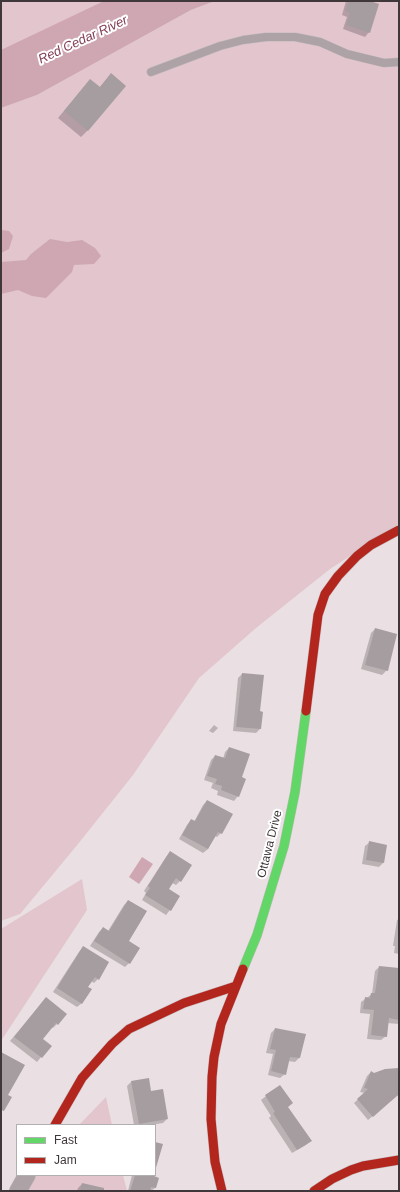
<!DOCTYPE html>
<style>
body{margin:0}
#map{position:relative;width:400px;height:1192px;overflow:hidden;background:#eadfe2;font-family:Helvetica,sans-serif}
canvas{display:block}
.frame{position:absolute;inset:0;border:2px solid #3f3739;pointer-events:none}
.legend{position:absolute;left:16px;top:1124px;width:140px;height:52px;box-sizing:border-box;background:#fff;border:1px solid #b2afb0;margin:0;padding:5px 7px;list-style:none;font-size:12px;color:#3f3739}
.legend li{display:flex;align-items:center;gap:8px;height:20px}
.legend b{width:20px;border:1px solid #b2afb0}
</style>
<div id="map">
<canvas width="400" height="1192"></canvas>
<div class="frame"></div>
<ul class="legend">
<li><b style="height:5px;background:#63d668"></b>Fast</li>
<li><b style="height:5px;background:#b3261e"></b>Jam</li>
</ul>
</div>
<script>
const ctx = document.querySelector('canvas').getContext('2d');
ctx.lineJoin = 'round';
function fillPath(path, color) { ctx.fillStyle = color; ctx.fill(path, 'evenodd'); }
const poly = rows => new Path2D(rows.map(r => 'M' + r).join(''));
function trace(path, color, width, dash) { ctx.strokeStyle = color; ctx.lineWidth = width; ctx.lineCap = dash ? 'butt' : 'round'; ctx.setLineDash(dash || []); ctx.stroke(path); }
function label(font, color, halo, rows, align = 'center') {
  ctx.font = font + ' Helvetica,sans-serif'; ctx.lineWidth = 4; ctx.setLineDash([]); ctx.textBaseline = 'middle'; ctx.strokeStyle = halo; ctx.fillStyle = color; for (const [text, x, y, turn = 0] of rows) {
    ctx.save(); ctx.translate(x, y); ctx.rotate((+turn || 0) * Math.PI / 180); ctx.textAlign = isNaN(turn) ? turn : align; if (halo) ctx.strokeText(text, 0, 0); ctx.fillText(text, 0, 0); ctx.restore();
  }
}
fillPath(poly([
 [1,1,127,1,1,59],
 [215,1,399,1,399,524,330,569,256,628,199,678,133,775,78,844,20,914,1,921,1,108,37,95,191,10],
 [82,879,87,910,1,1041,1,929],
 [106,1097,112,1125,79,1125],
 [30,1175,123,1175,127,1191,14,1191]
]), '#e2c5cd');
fillPath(poly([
 [104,1,215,1,191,10,37,95,1,108,1,50],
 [2,230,9,231,13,236,9,249,1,253],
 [50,239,67,242,82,240,95,248,101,256,94,264,74,265,72,272,46,298,32,296,18,290,1,294,1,262,26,260,31,254],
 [142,857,153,864,139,884,129,877]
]), '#cfa7b2');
fillPath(poly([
 [346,1,367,1,369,32,365,37,343,29,347,17,342,15],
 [111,75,88,130,81,137,58,118,84,87,99,88],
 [375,629,387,670,382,675,361,669,371,633],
 [242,674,259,712,260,729,256,733,233,731,238,678],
 [214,725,218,728,213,733,209,731],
 [229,748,241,778,238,796,234,801,217,795,218,791,211,788,213,783,204,780,211,760,215,756,223,759,225,752],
 [207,801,221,833,217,837,215,836,208,849,203,853,179,839,187,825,191,820,194,822,203,805],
 [370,842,383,863,379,867,362,864,365,846],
 [170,852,180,881,176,885,172,883,168,889,170,910,166,915,142,900,146,893,144,891,166,857],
 [128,901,128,941,129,963,125,967,90,946,99,932,103,928,108,931,124,905],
 [399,919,399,954,394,953,395,946,393,946,397,920],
 [83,947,98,979,94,983,91,981,87,988,82,1003,77,1007,53,992,79,952],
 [379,967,399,969,399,1024,387,1023,386,1036,381,1040,367,1039,370,1014,360,1013,361,1002,372,994,375,971],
 [46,998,57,1024,53,1028,51,1027,41,1039,50,1046,37,1062,10,1041],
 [275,1029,304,1035,299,1058,295,1062,288,1061,285,1074,280,1078,268,1075,273,1054,266,1053,271,1033],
 [399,1068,399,1095,397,1096,368,1120,354,1103,365,1093,360,1092,367,1076,371,1072,374,1074],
 [131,1082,150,1092,167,1119,163,1123,150,1125,134,1125,127,1086],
 [266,1096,287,1107,310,1141,306,1145,292,1153,269,1118,271,1116,261,1100],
 [132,1175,153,1175,155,1188,151,1191,128,1191],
 [82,1184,103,1191,77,1191,78,1188]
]), '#0003');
fillPath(poly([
 [349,1,370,1,379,4,370,33,346,25,350,13,345,11],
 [111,73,126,86,88,131,64,111,90,79,100,87],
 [375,628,397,634,388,671,365,665],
 [242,673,264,675,260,711,263,712,261,729,236,727],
 [229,747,250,754,242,777,246,779,239,797,221,790,222,786,215,784,217,779,207,776,215,755,225,758],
 [207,800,233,814,222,834,218,832,208,849,182,835,191,819,195,821],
 [369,841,387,845,384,863,366,860],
 [170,851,192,865,181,882,176,878,169,889,180,896,171,911,145,895,150,888,148,886],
 [128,900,147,911,129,941,140,948,130,964,94,941,103,927,109,931],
 [83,946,109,962,99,980,95,977,88,987,92,989,82,1004,57,988],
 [379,966,399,968,399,1020,389,1018,387,1037,371,1035,374,1010,363,1009,365,997,370,998,371,993,375,993],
 [46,997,67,1014,58,1025,56,1023,43,1039,52,1046,42,1058,14,1037],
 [275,1028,306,1034,300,1058,290,1057,286,1075,271,1071,276,1050,270,1049],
 [1,1052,25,1065,8,1095,12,1097,4,1111,1,1110],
 [399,1068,399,1094,373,1117,357,1099,368,1089,364,1088,371,1071,374,1073,385,1069],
 [149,1078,151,1091,163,1089,168,1119,139,1124,131,1081],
 [280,1085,293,1103,288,1107,312,1141,297,1150,273,1113,275,1112,265,1095],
 [155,1142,163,1144,155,1171],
 [135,1175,154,1175,154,1176,159,1178,156,1188,151,1187,150,1191,130,1191],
 [82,1183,104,1188,104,1191,80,1191]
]), '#a59d9f');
const lane = poly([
 [151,72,220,46,243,40,266,37,295,37,320,42,347,54,384,63,399,62]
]);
const street = poly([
 [18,1191,27,1175]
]);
const fast = poly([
 [243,969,257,935,284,846,295,792,306,711]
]);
const jam = poly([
 [306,711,318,615,325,594,338,576,357,556,371,545,399,530],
 [55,1125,82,1078,112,1044,129,1029,184,1003,236,986],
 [222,1191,215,1162,211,1119,212,1077,214,1057,221,1024,243,969],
 [314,1191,332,1179,351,1170,363,1166,399,1160]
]);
trace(lane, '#c4bbbe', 9);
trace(street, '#c4bbbe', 18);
trace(fast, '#c4bbbe', 10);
trace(jam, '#c4bbbe', 10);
trace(lane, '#ada3a6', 8);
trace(street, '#ada3a6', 17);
trace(fast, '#63d668', 9);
trace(jam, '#b3261e', 9);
label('12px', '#3f3739', '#fff', [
 ["Ottawa Drive",270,844,-76]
]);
label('italic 13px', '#813d53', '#fff', [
 ["Red Cedar River",83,40,-25]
]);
</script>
